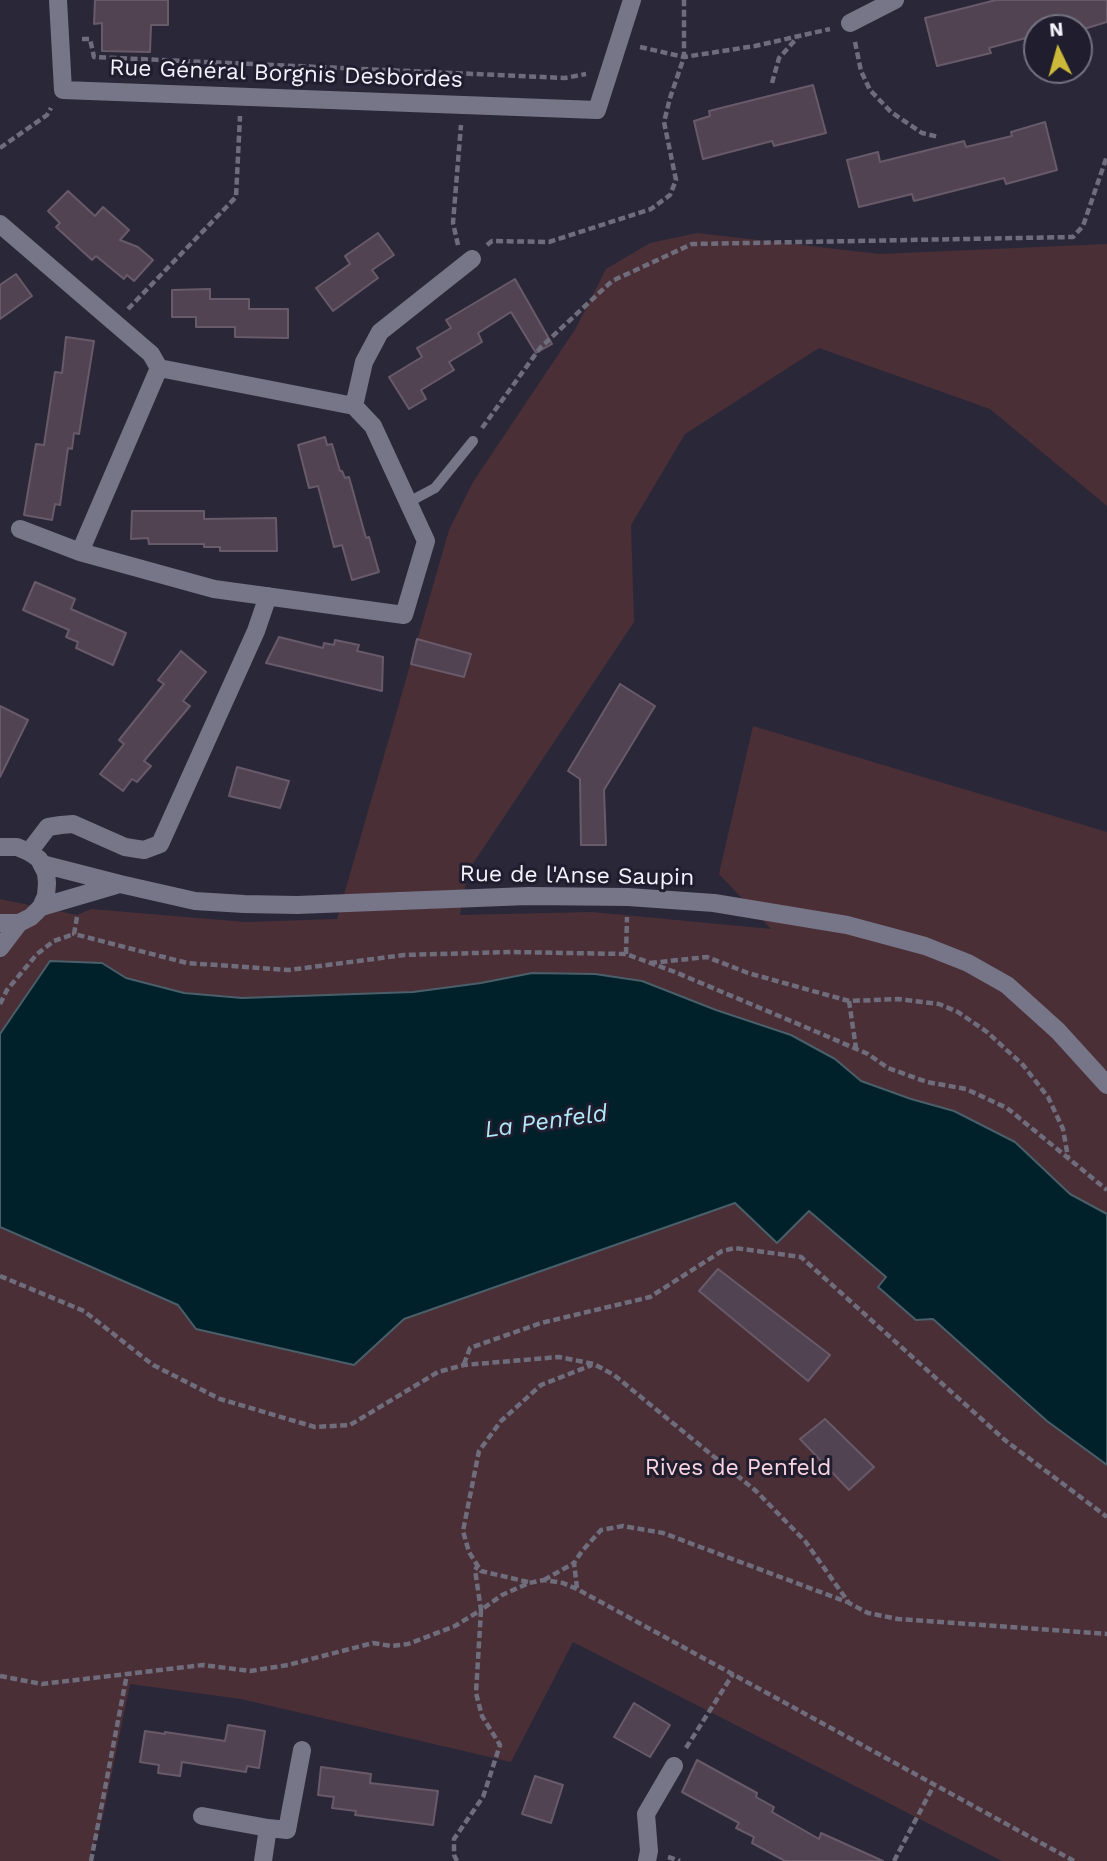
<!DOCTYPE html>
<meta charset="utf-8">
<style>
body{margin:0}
#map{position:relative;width:1107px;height:1861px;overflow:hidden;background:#2a2838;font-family:"Work Sans",sans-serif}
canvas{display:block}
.north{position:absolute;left:1023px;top:14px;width:70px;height:70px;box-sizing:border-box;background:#201e2e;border:2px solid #747381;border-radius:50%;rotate:355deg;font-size:19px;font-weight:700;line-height:28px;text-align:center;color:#f3f2fd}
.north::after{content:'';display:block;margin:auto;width:24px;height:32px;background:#ccb939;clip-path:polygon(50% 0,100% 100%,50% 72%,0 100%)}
</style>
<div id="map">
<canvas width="1107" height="1861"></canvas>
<div class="north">N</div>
</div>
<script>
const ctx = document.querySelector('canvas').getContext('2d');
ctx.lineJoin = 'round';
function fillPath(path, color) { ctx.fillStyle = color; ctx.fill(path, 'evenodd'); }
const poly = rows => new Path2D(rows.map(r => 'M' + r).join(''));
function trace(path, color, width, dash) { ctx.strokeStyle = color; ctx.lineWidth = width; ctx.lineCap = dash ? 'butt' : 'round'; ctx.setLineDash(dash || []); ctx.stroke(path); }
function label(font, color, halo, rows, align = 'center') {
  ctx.font = font + ' "Work Sans",sans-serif'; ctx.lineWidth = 6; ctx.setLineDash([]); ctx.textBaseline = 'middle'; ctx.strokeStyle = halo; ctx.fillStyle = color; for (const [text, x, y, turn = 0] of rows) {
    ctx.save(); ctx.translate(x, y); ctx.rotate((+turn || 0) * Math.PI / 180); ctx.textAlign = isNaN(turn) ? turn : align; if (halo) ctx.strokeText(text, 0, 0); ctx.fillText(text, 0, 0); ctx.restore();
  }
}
fillPath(poly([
 [697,233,880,254,1107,244,1107,506,990,409,819,348,685,434,631,525,634,622,468,871,460,915,592,912,771,929,719,874,753,726,1107,832,1107,1214,1070,1194,1014,1142,954,1111,911,1099,861,1081,835,1059,791,1035,716,1010,642,981,595,974,532,973,481,983,413,992,242,998,184,993,126,978,101,963,51,961,0,1034,0,899,77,915,91,909,245,922,337,919,449,530,473,482,576,328,606,269,650,243],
 [736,1203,777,1243,809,1211,886,1277,878,1287,916,1320,932,1319,1047,1421,1107,1465,1107,1861,1002,1861,573,1642,511,1762,241,1699,130,1684,103,1816,89,1861,0,1861,0,1227,178,1305,196,1329,354,1365,404,1319]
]), '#4a2f37');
const water = poly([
 [50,961,102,963,126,978,184,993,242,998,413,992,481,983,532,973,595,974,642,981,716,1010,791,1035,835,1059,861,1081,911,1099,954,1111,1015,1142,1070,1194,1107,1214,1107,1465,1047,1421,933,1319,916,1320,878,1287,886,1277,809,1211,777,1243,735,1203,404,1319,354,1365,196,1329,178,1305,0,1227,0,1034,50,961]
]);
fillPath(water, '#00202a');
trace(water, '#495f69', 2);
const building = poly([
 [95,0,168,0,168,25,151,25,150,52,102,51,102,23,94,24,95,0],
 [996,0,1107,0,1107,22,1087,28,1037,28,1037,35,989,48,991,53,937,66,925,18,996,0],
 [813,85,826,133,774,146,772,141,703,159,694,121,710,116,709,111,813,85],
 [1045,122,1057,170,1006,184,1004,178,914,201,912,194,859,207,847,160,878,152,880,162,964,141,966,147,1012,136,1011,132,1045,122],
 [68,191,95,216,103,207,129,230,120,240,138,247,153,260,134,281,127,275,124,279,96,256,92,260,56,227,60,223,48,211,68,191],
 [378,233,394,255,372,270,378,278,333,311,316,288,350,264,345,256,378,233],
 [16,274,32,296,0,319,0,285,16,274],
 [515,279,552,344,536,353,511,312,478,333,482,342,449,362,454,370,421,390,426,399,409,409,389,377,422,357,417,348,451,328,446,320,515,279],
 [210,289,210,299,249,299,249,309,288,309,288,338,235,337,235,327,196,327,196,317,172,317,172,290,210,289],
 [66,337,94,341,79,434,74,433,72,449,68,448,60,505,55,504,52,520,24,515,36,444,44,445,55,372,62,373,66,337],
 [325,437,327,445,332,444,340,471,342,471,345,478,349,477,366,538,369,537,379,572,352,580,342,545,334,547,318,486,309,488,298,445,325,437],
 [132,511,204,511,204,519,276,518,277,551,220,551,220,547,204,547,204,544,149,544,148,538,131,539,132,511],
 [35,582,75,599,71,609,126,633,113,665,76,648,78,642,66,637,69,630,23,610,35,582],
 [279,637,323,648,324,643,334,645,335,640,359,645,357,651,383,657,382,691,266,663,279,637],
 [417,639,471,654,464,677,411,664,417,639],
 [181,651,206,672,183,701,190,706,144,761,151,766,137,782,132,779,123,791,100,774,124,744,119,740,164,684,158,680,181,651],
 [620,684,655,706,604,790,606,845,581,845,580,779,568,771,620,684],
 [0,706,28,720,0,777,0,706],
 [237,767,289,781,280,808,229,796,237,767],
 [718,1269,830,1355,808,1381,699,1291,718,1269],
 [825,1419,874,1467,849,1490,800,1439,825,1419],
 [634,1703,670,1725,650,1757,614,1737,634,1703],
 [228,1725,265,1731,259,1768,247,1766,246,1772,182,1762,180,1776,158,1773,159,1765,140,1762,145,1731,165,1734,165,1732,225,1741,228,1725],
 [697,1760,757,1793,756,1797,774,1807,772,1812,819,1839,821,1833,883,1861,785,1861,752,1843,754,1837,736,1828,739,1823,682,1792,697,1760],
 [321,1767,371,1774,370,1783,438,1791,433,1825,355,1815,356,1811,332,1808,334,1797,318,1795,321,1767],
 [535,1776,563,1785,551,1823,522,1814,535,1776]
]);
fillPath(building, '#514351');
trace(building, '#685a69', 2);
trace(poly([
 [82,39,90,39,94,57,565,78,586,74],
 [855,42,861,71,870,90,891,112,922,133,939,137],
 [640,47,684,57,755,46,830,29],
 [772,83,779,58,797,38],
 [0,148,47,115,51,108],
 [458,245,453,223,461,125],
 [487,245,492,241,549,242,651,209,670,195,676,180,664,122,670,98,684,57,684,0],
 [128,309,236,197,240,116],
 [482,428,540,348,612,281,692,244,1073,237,1083,226,1107,156],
 [77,917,74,934,187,963,289,970,404,955,511,952,626,954,675,972,817,1032,868,1054,888,1068,927,1082,966,1089,1007,1108,1107,1190],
 [626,954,627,917],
 [650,963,707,957,748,973,849,1001,898,999,939,1004,958,1012,987,1032,1023,1065,1048,1097,1063,1129,1068,1157],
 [849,1001,856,1048],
 [0,1004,7,990,37,954,54,941,74,934],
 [0,1276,84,1311,153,1365,220,1399,315,1427,350,1425,438,1372,464,1365,559,1357,594,1364,614,1375,756,1491,805,1541,849,1603,868,1613,898,1619,1107,1634],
 [464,1364,470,1348,541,1323,650,1297,722,1251,735,1248,801,1257,1006,1441,1107,1517],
 [544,1580,574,1563],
 [528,1582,481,1571,469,1552,463,1531,479,1451,501,1421,541,1385,592,1365],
 [577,1588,574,1563,582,1551,601,1530,623,1526,663,1533,847,1602],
 [0,1676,42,1684,203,1665,250,1671,288,1665,373,1643,391,1646,408,1644,455,1626,481,1610,475,1570,478,1565],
 [686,1748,733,1674],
 [668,1857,680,1861],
 [91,1861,127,1674],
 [457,1861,454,1855,454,1839,483,1797,500,1745,482,1716,476,1693,481,1610,502,1595,529,1583,544,1580,563,1583,577,1589,1074,1861],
 [894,1861,934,1785]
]), '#6f6d7c', 4.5, [7, 3.5]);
trace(poly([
 [407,503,435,488,473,441]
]), '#777588', 10);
trace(poly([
 [58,0,63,90,597,110,632,0],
 [850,23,895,0],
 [0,224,151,354,159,368,354,406,364,362,380,332,472,259],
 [159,368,80,552,214,589,404,615,426,541,373,426,354,406],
 [20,529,80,552],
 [29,852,48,827,61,825,73,824,125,847,144,850,160,844,256,631,268,596],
 [202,1816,268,1828,263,1861],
 [268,1828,287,1830,302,1750],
 [647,1861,649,1851,646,1814,674,1766]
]), '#777588', 18);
trace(poly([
 [0,847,17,847,29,852,39,859,46,873,47,883,46,896,41,907,31,917,19,923,0,923],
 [42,864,120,884,195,901,244,904,297,905,528,896,628,897,714,903,847,925,925,946,968,963,1007,985,1058,1031,1107,1085],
 [41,907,116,885],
 [0,948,19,923]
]), '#777588', 18);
label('23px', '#f3f2fd', '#201e2e', [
 ["Rue Général Borgnis Desbordes",286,74,2],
 ["Rue de l'Anse Saupin",577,876,1]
]);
label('23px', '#fad4df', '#201e2e', [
 ["Rives de Penfeld",738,1468]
]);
label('italic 24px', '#b2e7fa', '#201e2e', [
 ["La Penfeld",546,1122,-8]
]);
</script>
